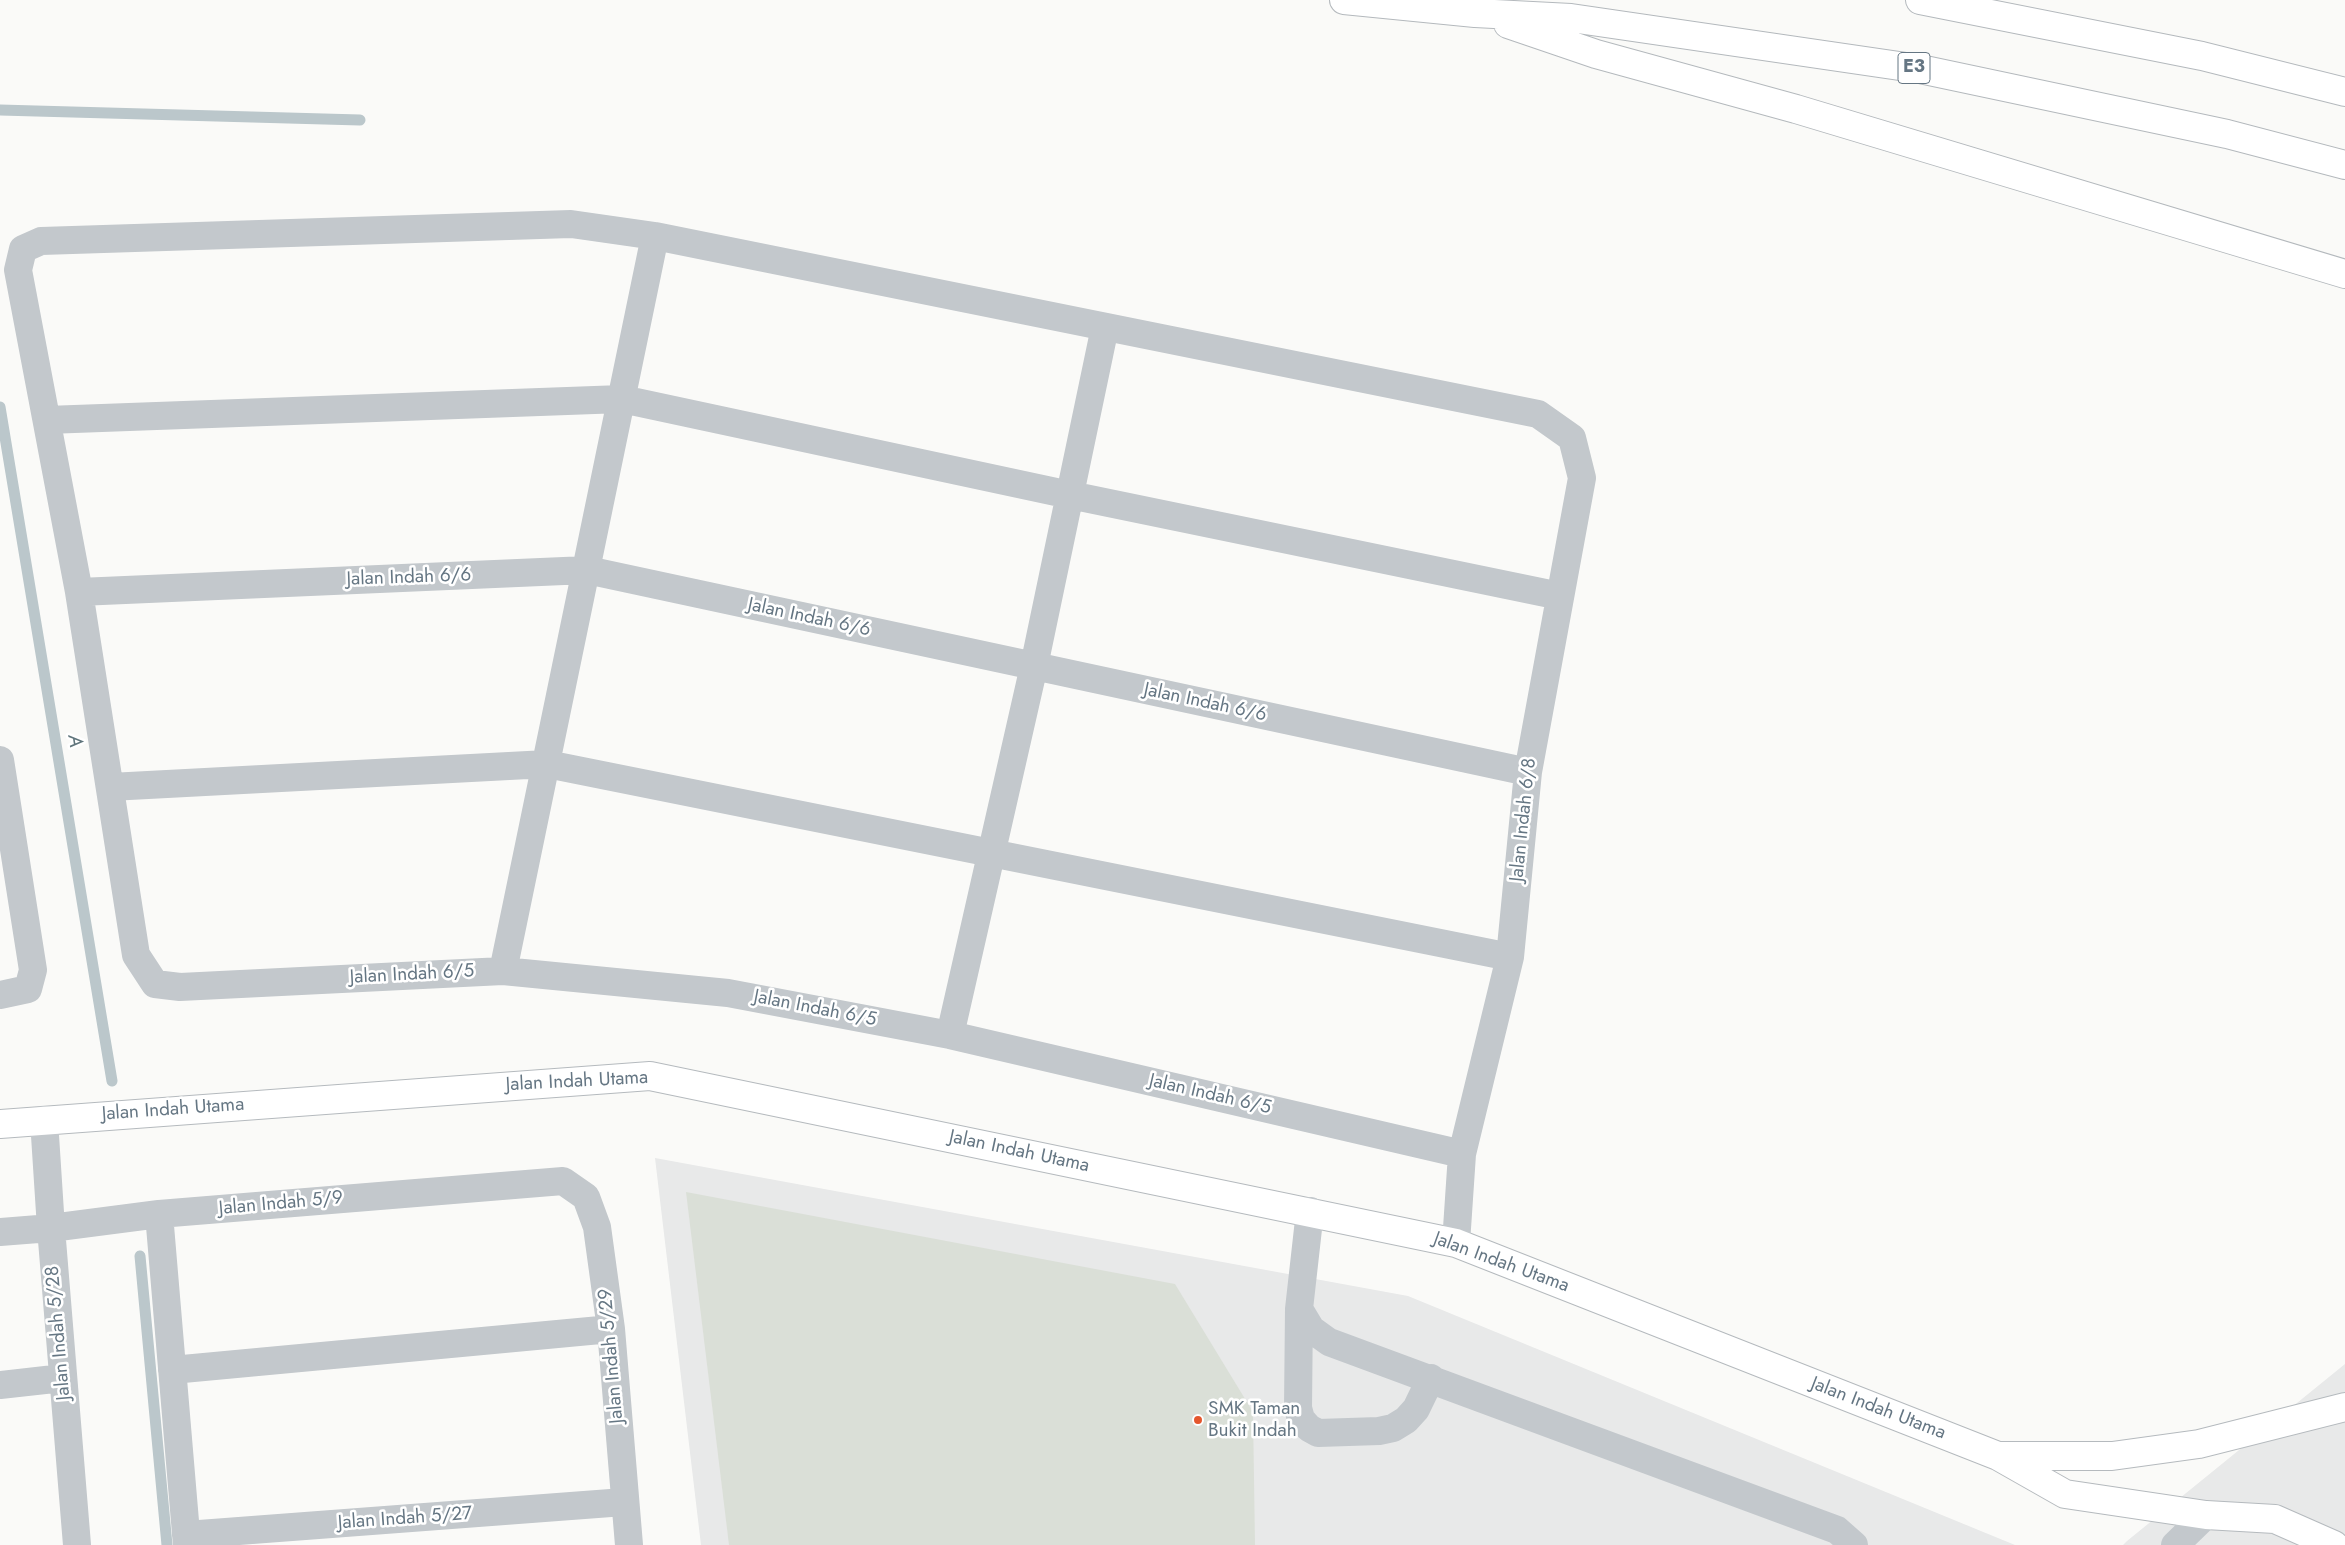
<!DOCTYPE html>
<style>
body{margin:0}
canvas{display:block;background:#fafaf8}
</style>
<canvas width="2345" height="1545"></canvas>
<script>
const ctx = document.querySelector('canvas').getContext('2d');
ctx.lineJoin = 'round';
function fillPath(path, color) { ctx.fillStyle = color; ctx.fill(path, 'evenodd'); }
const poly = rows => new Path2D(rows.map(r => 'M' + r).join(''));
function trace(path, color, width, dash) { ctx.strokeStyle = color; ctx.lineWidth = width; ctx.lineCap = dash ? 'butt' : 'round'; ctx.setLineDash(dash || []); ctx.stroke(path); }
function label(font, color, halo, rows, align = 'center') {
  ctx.font = font + ' Jost,sans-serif'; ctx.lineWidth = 5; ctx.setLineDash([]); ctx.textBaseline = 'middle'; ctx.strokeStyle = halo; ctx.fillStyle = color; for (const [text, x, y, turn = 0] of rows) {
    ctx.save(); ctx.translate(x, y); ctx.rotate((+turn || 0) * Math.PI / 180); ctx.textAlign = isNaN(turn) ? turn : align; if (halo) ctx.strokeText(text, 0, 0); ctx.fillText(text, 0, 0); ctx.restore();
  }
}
fillPath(poly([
 [655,1158,1408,1296,2015,1545,701,1545],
 [2345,1364,2345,1545,2123,1545,2127,1541]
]), '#e8e9e9');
fillPath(poly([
 [686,1192,1175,1284,1253,1412,1255,1545,729,1545]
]), '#dadfd7');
trace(poly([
 [0,110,360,120],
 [0,407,112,1081],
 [140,1256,167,1545]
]), '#bbc7cb', 11);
const major = poly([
 [0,1124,650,1076,1456,1243,1998,1456,2065,1494,2206,1515,2275,1519,2334,1545],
 [1999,1456,2112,1456,2199,1444,2345,1407]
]);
const highway = poly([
 [1344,0,1475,13,1571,18,1920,69,2227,134,2345,165],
 [1920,0,2202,56,2345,92],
 [1508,24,1596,54,1796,109,2345,274]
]);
trace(major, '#b5babe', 30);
trace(highway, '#b4b9bd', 30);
trace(poly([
 [47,420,622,399,1070,495,1560,596],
 [79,592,587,570,1528,772],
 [0,760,33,970,28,989,0,995],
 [110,787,547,764,1510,957],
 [503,971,655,236],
 [950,1035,1034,666,1105,327],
 [44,1120,51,1228,77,1545],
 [1310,1211,1299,1309,1311,1329,1329,1342,1837,1530,1854,1545],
 [159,1214,187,1545],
 [0,1232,51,1228,159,1214,563,1181,586,1197,597,1227,611,1329,629,1545],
 [1456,1243,1462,1154,1510,957,1528,772,1582,478,1572,438,1538,414,655,236,571,224,41,241,23,249,18,270,79,592,136,955,155,984,180,987,503,971,728,993,950,1035,1462,1154],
 [1299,1309,1298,1408,1301,1419,1309,1428,1318,1433,1379,1431,1393,1428,1406,1420,1416,1409,1431,1378],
 [172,1370,611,1329],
 [0,1385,63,1378],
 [186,1535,624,1502],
 [2175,1545,2206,1515]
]), '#c3c8cc', 28);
trace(major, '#fff', 28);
trace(highway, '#fff', 28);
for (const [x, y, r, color] of [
 [1198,1420,5,"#e4572e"]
]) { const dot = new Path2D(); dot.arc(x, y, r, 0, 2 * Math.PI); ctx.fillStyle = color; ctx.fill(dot); trace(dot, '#fff', 2); }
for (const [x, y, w] of [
 [1914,68,32]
]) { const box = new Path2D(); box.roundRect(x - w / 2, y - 15.5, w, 31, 4); ctx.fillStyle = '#fff'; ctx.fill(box); trace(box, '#657683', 1); }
label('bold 18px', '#657683', null, [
 ["E3",1914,68]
]);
label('19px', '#657683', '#fff', [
 ["Jalan Indah 6/6",409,578,-2],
 ["Jalan Indah 6/6",809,618,12],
 ["Jalan Indah 6/6",1205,703,12],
 ["Jalan Indah 6/8",1524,820,-84],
 ["Jalan Indah 6/5",412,975,-3],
 ["Jalan Indah 6/5",815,1009,11],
 ["Jalan Indah Utama",577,1082,-3],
 ["Jalan Indah 6/5",1210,1095,13],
 ["Jalan Indah Utama",173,1110,-4],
 ["Jalan Indah Utama",1019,1152,12],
 ["Jalan Indah 5/9",281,1204,-5],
 ["Jalan Indah Utama",1501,1263,20],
 ["Jalan Indah 5/28",59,1333,-95],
 ["Jalan Indah 5/29",612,1356,-95],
 ["Jalan Indah Utama",1878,1409,21],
 ["Jalan Indah 5/27",405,1519,-4]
]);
label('19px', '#657683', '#fff', [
 ["SMK Taman",1208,1409],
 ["Bukit Indah",1208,1431]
], 'left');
label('italic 20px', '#60757c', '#fff', [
 ["A",74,741,81]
]);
</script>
